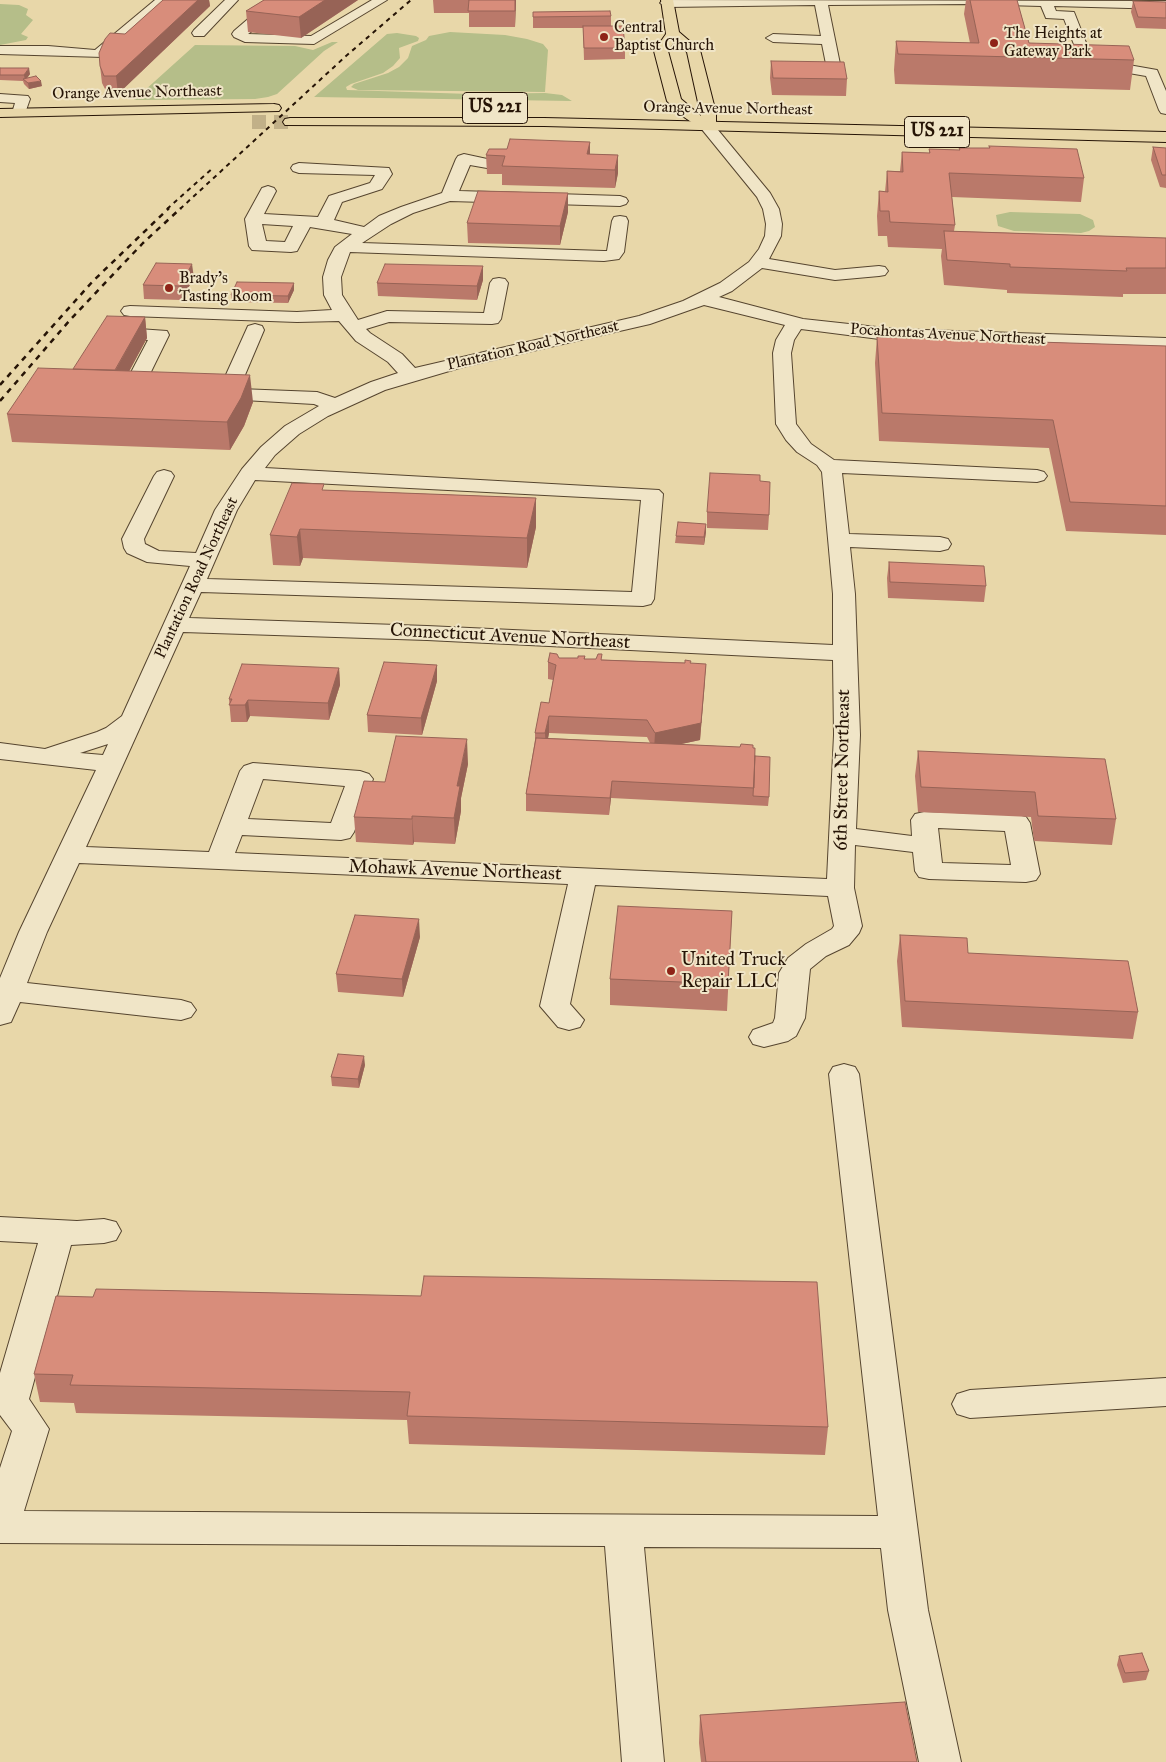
<!DOCTYPE html>
<style>
body{margin:0}
canvas{display:block;background:#e8d7a9}
</style>
<canvas width="1166" height="1762"></canvas>
<script>
const ctx = document.querySelector('canvas').getContext('2d');
ctx.lineJoin = 'round';
function fillPath(path, color) { ctx.fillStyle = color; ctx.fill(path, 'evenodd'); }
const poly = rows => new Path2D(rows.map(r => 'M' + r).join(''));
function trace(path, color, width, dash) { ctx.strokeStyle = color; ctx.lineWidth = width; ctx.lineCap = dash ? 'butt' : 'round'; ctx.setLineDash(dash || []); ctx.stroke(path); }
function label(font, color, halo, rows, align = 'center') {
  ctx.font = font + ' "IM FELL Great Primer",serif'; ctx.lineWidth = 4; ctx.setLineDash([]); ctx.textBaseline = 'middle'; ctx.strokeStyle = halo; ctx.fillStyle = color; for (const [text, x, y, turn = 0] of rows) {
    ctx.save(); ctx.translate(x, y); ctx.rotate((+turn || 0) * Math.PI / 180); ctx.textAlign = isNaN(turn) ? turn : align; if (halo) ctx.strokeText(text, 0, 0); ctx.fillText(text, 0, 0); ctx.restore();
  }
}
fillPath(poly([
 [0,4,19,5,28,9,26,15,33,20,21,34,28,37,26,40,0,45],
 [450,32,505,35,527,39,543,44,548,50,545,92,358,90,351,87,354,84,388,73,399,67,408,58,412,46,426,40,429,36],
 [397,33,416,36,419,38,418,41,399,48,400,58,393,66,383,73,351,84,346,87,347,90,471,94,545,93,562,95,572,101,314,97,387,34],
 [332,42,338,42,324,51,277,94,268,97,255,99,134,100,195,45,295,46,313,50],
 [1010,212,1080,214,1093,220,1095,227,1089,231,1081,233,1014,231,998,226,996,215]
]), '#b5be89');
trace(poly([
 [252,122,290,122]
]), '#c1b088', 14, [14, 8]);
const minor = poly([
 [155,0,173,0,157,11,115,49,103,57,0,54,0,46,48,46,95,50,155,0],
 [225,0,238,0,204,36,194,36,192,33,194,30,225,0],
 [279,0,294,0,248,34,311,36,372,0,387,0,314,44,245,42,234,37,232,34,234,31,248,19,279,0],
 [663,0,1166,1,1166,9,1054,6,1056,11,1074,12,1094,63,1123,64,1157,70,1166,91,1166,114,1161,113,1159,110,1146,76,1123,72,1084,70,1064,19,1046,18,1041,6,969,4,828,5,841,69,839,72,834,73,805,72,800,71,798,68,800,65,805,64,826,64,822,44,773,42,766,38,773,34,821,36,815,5,667,7,660,3,663,0],
 [0,94,28,96,30,99,24,116,14,116,12,113,15,103,0,102,0,94],
 [708,122,713,124,770,193,779,209,782,224,781,236,769,259,835,270,879,266,885,267,888,271,885,275,879,276,835,280,762,268,732,291,719,297,803,319,895,329,1166,338,1166,350,895,341,801,329,794,340,791,353,796,424,811,444,834,460,1037,470,1044,472,1047,476,1044,480,1037,482,842,473,849,534,940,537,948,539,951,544,948,549,940,551,850,547,855,594,860,735,856,829,912,836,911,820,915,814,924,812,1017,815,1026,817,1030,823,1040,874,1036,880,1026,882,929,879,919,877,915,871,913,852,855,845,854,888,862,926,859,933,849,945,826,956,810,969,805,1018,796,1036,788,1041,764,1047,753,1044,749,1037,753,1030,773,1023,775,1018,779,973,788,958,806,944,832,929,834,926,828,896,595,885,570,1004,584,1020,580,1027,569,1030,558,1027,540,1006,568,884,79,863,47,932,27,983,181,1000,191,1003,196,1010,191,1017,181,1020,20,1002,11,1022,0,1025,0,978,19,932,96,770,0,759,0,743,45,749,97,732,106,728,122,716,190,566,147,562,127,553,124,548,122,539,154,476,157,472,164,470,171,472,174,476,144,539,145,544,159,551,196,553,215,510,242,469,261,447,285,426,319,406,314,404,208,398,205,394,208,390,220,388,248,326,255,324,262,326,264,330,239,389,317,392,335,398,371,382,398,373,388,362,356,341,339,321,297,322,130,316,124,315,121,311,124,307,130,306,297,312,332,310,324,295,323,277,328,260,335,247,352,234,310,227,297,251,291,252,252,250,249,246,245,219,262,188,268,186,274,188,276,191,264,214,318,217,329,196,370,183,375,175,299,173,293,171,291,168,293,165,299,163,389,168,392,174,382,189,342,202,334,220,364,227,379,216,401,207,442,193,456,159,458,156,464,154,501,162,503,165,500,170,494,172,487,168,470,165,459,191,620,196,626,198,628,201,626,204,620,206,450,201,413,213,391,224,362,243,604,251,607,251,612,221,614,217,620,216,626,217,628,221,624,252,619,259,604,261,350,252,341,277,342,295,358,320,387,311,484,313,490,283,493,279,499,278,505,279,508,283,501,319,498,323,492,324,389,322,366,329,370,333,402,354,415,368,639,316,683,301,720,283,749,262,759,249,765,236,766,224,763,209,757,197,700,127,703,124,708,122],
 [262,224,293,226,285,242,266,241,262,224],
 [704,305,785,325,776,340,773,353,776,424,786,440,797,452,817,465,822,472,833,594,833,645,427,626,189,618,201,592,643,606,651,604,654,599,663,494,659,490,265,468,275,455,299,434,328,416,385,390,463,367,650,324,704,305],
 [255,480,641,500,632,592,207,579,237,510,255,480],
 [183,632,427,640,833,660,834,735,827,879,235,853,242,835,341,840,350,838,354,832,373,779,369,774,360,771,253,763,244,766,240,771,209,852,86,847,183,632],
 [108,744,103,755,80,753,108,744],
 [263,779,345,786,331,823,248,819,263,779],
 [938,828,1005,831,1011,865,942,863,938,828],
 [110,327,167,331,169,335,146,382,162,388,165,392,162,396,155,398,148,396,130,391,127,387,126,382,148,340,103,337,101,333,103,329,110,327],
 [844,1064,855,1067,859,1074,928,1610,961,1762,919,1762,888,1610,881,1548,644,1547,664,1762,622,1762,605,1546,0,1543,0,1468,12,1431,0,1415,0,1373,38,1243,0,1241,0,1217,77,1221,104,1219,116,1222,121,1231,116,1240,104,1243,71,1245,29,1399,49,1429,24,1511,878,1516,829,1074,833,1067,844,1064],
 [1166,1378,1166,1406,970,1418,957,1414,952,1404,957,1394,970,1390,1166,1378]
]);
const major = poly([
 [661,0,673,0,679,32,700,50,716,113,716,127,713,130,703,130,681,115,667,101,654,51,666,34,661,0],
 [674,42,687,52,701,116,681,99,668,51,674,42]
]);
const highway = poly([
 [274,104,279,105,281,108,279,111,0,117,0,109,274,104],
 [290,118,544,118,1166,132,1166,142,544,126,285,125,283,122,285,119,290,118]
]);
trace(minor, '#56452f', 2);
trace(major, '#261406', 2);
trace(highway, '#261406', 2);
fillPath(minor, '#f0e5c7');
fillPath(major, '#e8d7a9');
fillPath(highway, '#e8d7a9');
trace(poly([
 [167,209,213,168],
 [180,209,346,56,411,0]
]), '#261406', 2, [4.5, 4.5]);
trace(poly([
 [0,385,93,281,169,208],
 [0,401,70,320,143,243,181,208]
]), '#261406', 2.5, [5.5, 5.5]);
fillPath(poly([
 [163,0,209,0,210,6,118,94,107,93,102,83,100,66,125,34],
 [264,0,358,0,301,38,248,32,246,11],
 [433,0,516,0,515,27,469,27,469,13,434,13],
 [966,0,1017,0,1029,43,1134,60,1130,90,895,84,894,70,896,41,970,43,964,14],
 [1133,1,1166,2,1166,29,1136,28,1131,12],
 [533,12,611,16,611,26,625,48,625,59,584,60,583,28,533,28],
 [771,61,847,79,846,96,772,95,770,78],
 [0,68,30,74,27,78,42,86,29,89,24,84,23,81,0,80],
 [590,142,590,154,618,155,618,173,615,188,502,185,502,174,487,174,486,155,507,149],
 [989,146,1084,178,1081,202,952,197,955,225,954,231,1166,238,1166,294,1123,294,1123,297,1007,293,1007,290,944,285,941,256,942,249,888,247,887,236,878,236,877,216,879,191,885,192,887,171,900,171,902,152,929,153,929,149,959,150,959,148,989,148],
 [1153,147,1166,148,1166,188,1160,187,1151,160],
 [568,193,568,212,560,245,468,243,467,223],
 [483,266,483,280,477,300,378,296,377,283],
 [194,278,181,300,144,299,143,285],
 [294,290,288,303,232,302,231,295],
 [145,317,147,338,129,371,253,402,244,426,230,450,12,442,7,414,73,369],
 [877,337,1166,346,1166,535,1066,531,1049,448,879,441,875,363],
 [760,481,769,515,768,530,707,528,707,512],
 [324,490,536,498,536,527,527,568,303,558,300,566,273,565,270,535],
 [706,524,706,532,704,545,675,543,676,536],
 [889,562,986,586,984,602,888,598,887,578],
 [585,656,585,659,691,663,705,681,700,740,681,744,753,748,755,756,769,797,768,806,611,798,609,815,526,811,526,794,535,740,535,733,549,703,553,680,548,679,548,662,559,658,578,658],
 [549,733,647,737,650,743,548,738],
 [437,665,437,681,422,735,368,732,367,715],
 [339,668,340,685,329,720,250,716,247,722,231,722,229,699],
 [918,751,1116,819,1112,845,1034,841,1031,817,918,812,915,776],
 [468,764,461,798,461,811,455,844,414,842,413,845,356,842,354,817,385,782],
 [732,911,727,1011,610,1005,610,979],
 [900,935,968,953,1138,1012,1133,1039,902,1027,897,961],
 [420,937,403,997,338,992,336,974],
 [365,1065,359,1088,332,1086,331,1077],
 [56,1296,828,1427,825,1455,409,1444,407,1420,76,1413,74,1403,40,1402,34,1374],
 [1119,1656,1149,1671,1146,1680,1123,1683,1117,1665],
 [700,1715,917,1762,701,1762,699,1743]
]), '#ba796a');
fillPath(poly([
 [198,0,209,0,210,6,118,94,116,76],
 [325,0,358,0,301,38,299,17],
 [515,0,516,0,515,27],
 [29,68,30,74,25,81,24,75],
 [41,81,42,86,29,89,28,83],
 [590,142,590,160,587,154],
 [618,155,618,173,615,188,615,170],
 [568,193,568,212,560,245,560,226],
 [192,264,194,278,181,300,180,286],
 [483,266,483,280,477,300,477,286],
 [294,283,294,290,288,303,288,296],
 [145,317,147,338,117,394,114,373],
 [250,375,253,402,244,426,230,450,227,422],
 [536,498,536,527,527,568,527,538],
 [706,524,706,532,704,545,704,537],
 [300,529,303,558,300,566,297,537],
 [706,664,700,740,654,750,655,733],
 [437,665,437,681,422,735,421,718],
 [339,668,340,685,329,720,328,703],
 [248,700,250,716,247,722,245,705],
 [549,716,549,733,546,750,545,733],
 [467,739,468,764,461,798,461,811,455,844,454,818,457,786],
 [612,781,611,798,609,815,610,798],
 [412,816,414,842,413,845,412,819],
 [419,919,420,937,403,997,402,979],
 [364,1056,365,1065,359,1088,358,1079]
]), '#976356');
const building = poly([
 [163,0,198,0,116,76,104,76,100,66,99,53,105,39,110,33,125,34,163,0],
 [264,0,325,0,299,17,246,11,264,0],
 [469,0,515,0,515,11,468,11,469,0],
 [970,0,1017,0,1029,43,1129,46,1134,60,898,54,896,41,979,43,970,0],
 [1133,1,1166,2,1166,18,1138,17,1133,1],
 [610,11,611,16,533,17,533,12,610,11],
 [583,26,623,26,625,48,584,48,583,26],
 [771,61,844,62,847,79,773,78,771,61],
 [0,68,29,68,24,75,0,75,0,68],
 [36,76,41,81,28,83,23,79,36,76],
 [510,139,590,142,587,154,618,155,615,170,502,166,505,156,486,155,489,149,507,149,510,139],
 [989,146,1077,149,1084,178,949,173,955,225,890,222,889,211,880,211,879,191,888,192,887,171,903,172,902,152,930,153,929,149,960,150,959,148,990,148,989,146],
 [1153,147,1166,148,1166,175,1162,175,1153,147],
 [478,191,568,193,560,226,467,223,478,191],
 [944,231,1166,238,1166,268,1126,268,1127,271,1010,267,1010,264,947,260,944,231],
 [156,263,192,264,180,286,143,285,156,263],
 [385,264,483,266,477,286,377,283,385,264],
 [237,282,294,283,288,296,231,295,237,282],
 [107,316,145,317,115,370,73,369,107,316],
 [877,337,1166,346,1166,506,1070,502,1053,420,882,413,877,337],
 [38,368,250,375,241,398,227,422,7,414,38,368],
 [710,473,760,475,760,481,770,482,769,515,707,512,710,473],
 [292,483,324,484,322,490,536,498,527,538,300,529,297,537,270,535,292,483],
 [678,522,706,524,704,537,676,536,678,522],
 [889,562,984,566,986,586,890,582,889,562],
 [550,653,557,654,559,658,578,658,578,656,585,656,584,659,596,659,598,654,602,654,601,660,685,663,685,660,691,661,690,663,706,664,701,723,655,733,647,720,549,716,545,733,535,733,541,702,549,703,556,665,548,662,550,653],
 [384,662,437,665,421,718,367,715,384,662],
 [242,664,339,668,328,703,248,700,245,705,229,705,232,699,229,699,242,664],
 [396,736,467,739,457,786,460,786,454,818,412,816,412,819,354,817,364,781,385,782,396,736],
 [536,738,740,747,741,744,753,745,753,748,755,748,754,788,612,781,610,798,526,794,536,738],
 [918,751,1105,759,1116,819,1038,816,1035,792,921,787,918,751],
 [755,756,770,757,769,797,753,796,755,756],
 [618,906,732,911,728,984,610,979,618,906],
 [355,915,419,919,402,979,336,974,355,915],
 [900,935,967,938,968,953,1128,961,1138,1012,905,1001,900,935],
 [338,1054,364,1056,358,1079,331,1077,338,1054],
 [424,1276,817,1282,828,1427,407,1416,410,1392,70,1385,73,1375,34,1374,56,1296,93,1297,96,1289,421,1296,424,1276],
 [1142,1653,1149,1671,1125,1673,1119,1656,1142,1653],
 [905,1702,917,1762,706,1762,700,1715,905,1702]
]);
fillPath(building, '#d88d7b');
trace(building, '#976356', 1);
for (const [x, y, r, color] of [
 [604,37,5,"#8f2418"],
 [994,43,5,"#8f2418"],
 [169,288,5,"#8f2418"],
 [671,971,5,"#8f2418"]
]) { const dot = new Path2D(); dot.arc(x, y, r, 0, 2 * Math.PI); ctx.fillStyle = color; ctx.fill(dot); trace(dot, '#f0e5c7', 2); }
label('16px', '#261406', '#f0e5c7', [
 ["Central",614,28],
 ["Baptist Church",614,46],
 ["The Heights at",1004,34],
 ["Gateway Park",1004,52],
 ["Brady's",179,279],
 ["Tasting Room",179,297]
], 'left');
label('16px', '#261406', '#f0e5c7', [
 ["Orange Avenue Northeast",137,93,-1],
 ["Orange Avenue Northeast",728,109,1],
 ["Pocahontas Avenue Northeast",948,335,3],
 ["Plantation Road Northeast",533,346,-13],
 ["Plantation Road Northeast",197,578,-65]
]);
for (const [x, y, w] of [
 [495,108,65],
 [937,132,65]
]) { const box = new Path2D(); box.roundRect(x - w / 2, y - 15.5, w, 31, 4); ctx.fillStyle = '#f0e5c7'; ctx.fill(box); trace(box, '#261406', 1); }
label('bold 18px', '#261406', null, [
 ["US 221",495,108],
 ["US 221",937,132]
]);
label('19px', '#261406', '#f0e5c7', [
 ["Connecticut Avenue Northeast",510,637,3],
 ["6th Street Northeast",843,770,-89],
 ["Mohawk Avenue Northeast",455,871,2]
]);
label('19px', '#261406', '#f0e5c7', [
 ["United Truck",681,960],
 ["Repair LLC",681,982]
], 'left');
</script>
